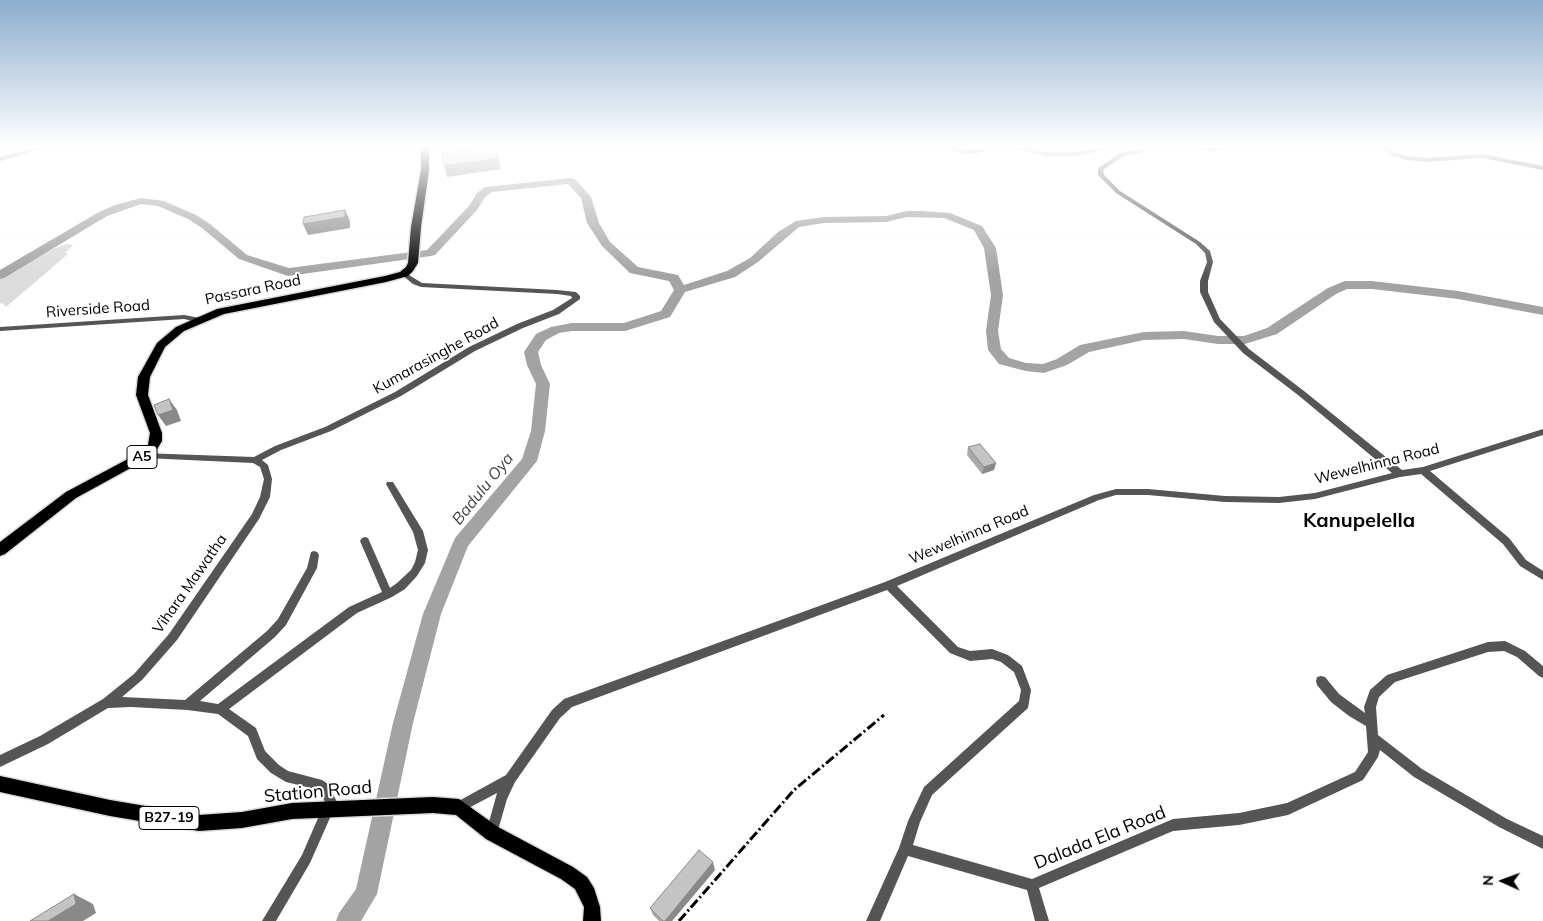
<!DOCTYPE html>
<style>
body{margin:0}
#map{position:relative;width:1543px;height:921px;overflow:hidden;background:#fff;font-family:Mulish,sans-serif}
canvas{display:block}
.north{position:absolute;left:1478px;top:856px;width:50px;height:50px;-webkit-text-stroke:4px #fff;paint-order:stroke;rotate:272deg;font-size:14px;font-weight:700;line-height:20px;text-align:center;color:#000}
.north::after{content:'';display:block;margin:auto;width:18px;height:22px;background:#000;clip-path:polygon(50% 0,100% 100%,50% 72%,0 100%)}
</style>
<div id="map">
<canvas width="1543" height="921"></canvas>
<div class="north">N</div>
</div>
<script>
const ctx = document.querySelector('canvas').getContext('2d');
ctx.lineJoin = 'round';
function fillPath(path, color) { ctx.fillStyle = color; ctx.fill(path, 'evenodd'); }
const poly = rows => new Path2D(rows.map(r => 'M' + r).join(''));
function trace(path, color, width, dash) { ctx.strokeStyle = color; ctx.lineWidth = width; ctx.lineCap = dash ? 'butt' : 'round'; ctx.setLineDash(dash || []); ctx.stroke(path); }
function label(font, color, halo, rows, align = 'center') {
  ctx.font = font + ' Mulish,sans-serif'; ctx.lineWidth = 4; ctx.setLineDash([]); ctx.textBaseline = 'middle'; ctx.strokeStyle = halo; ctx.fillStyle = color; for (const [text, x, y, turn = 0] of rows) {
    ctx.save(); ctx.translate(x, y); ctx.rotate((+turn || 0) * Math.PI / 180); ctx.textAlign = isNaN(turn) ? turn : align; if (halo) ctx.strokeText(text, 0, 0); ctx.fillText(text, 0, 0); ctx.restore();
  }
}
fillPath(poly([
 [67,244,73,245,65,253,68,254,6,307,2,303,0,304,0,278,55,248]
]), '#dcdcdc');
fillPath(poly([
 [571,178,575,179,591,197,599,223,610,242,638,267,678,275,684,285,727,271,750,258,778,232,796,221,824,217,886,216,907,211,922,211,950,213,982,226,996,248,1003,295,998,331,1001,349,1009,358,1026,363,1043,364,1057,359,1080,345,1144,332,1184,331,1218,336,1244,336,1267,328,1328,288,1345,281,1372,281,1458,291,1543,307,1543,315,1458,299,1372,289,1347,289,1336,294,1277,334,1245,344,1218,344,1184,339,1144,340,1089,352,1067,365,1044,373,1026,371,999,364,988,350,986,331,991,295,984,248,974,230,944,218,907,217,886,222,824,223,799,227,758,262,735,277,685,292,670,317,625,331,572,331,559,333,546,340,538,352,541,365,550,384,545,431,537,461,468,546,441,614,413,723,377,894,361,921,336,921,339,913,356,889,393,723,423,614,455,538,522,459,531,431,536,384,527,365,524,352,536,334,551,327,572,323,624,323,661,311,674,290,669,281,630,273,602,246,587,223,581,198,568,184,492,192,485,197,477,210,435,255,431,256,288,276,239,259,202,228,188,219,158,206,141,204,107,216,4,278,0,279,0,270,99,212,115,205,141,198,164,201,196,215,210,224,247,255,289,268,427,250,469,206,477,193,485,187,571,178]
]), '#a3a3a3');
const major = poly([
 [0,776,110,800,199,815,242,812,292,803,433,797,459,799,498,827,573,867,587,877,594,888,600,907,601,921,583,921,584,907,575,889,561,879,486,839,456,815,433,813,292,819,242,828,199,831,110,816,0,792,0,776]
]);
const highway = poly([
 [421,147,429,147,429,170,421,227,418,263,413,271,408,276,386,282,224,314,184,331,165,347,150,377,148,395,162,433,162,441,156,451,149,458,76,498,5,554,0,556,0,542,66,492,141,452,148,445,150,433,136,395,138,377,157,343,176,327,217,309,385,276,400,272,406,267,408,263,411,227,421,170,421,147]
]);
trace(major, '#dbdbdb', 3);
trace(highway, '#dbdbdb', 3);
fillPath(poly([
 [36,147,47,147,0,161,0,157,36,147],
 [942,147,953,147,964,150,996,147,975,154,964,154,942,147],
 [1007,147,1021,147,1047,152,1077,152,1103,147,1117,147,1077,156,1047,156,1007,147],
 [1142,147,1150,147,1141,153,1124,156,1103,170,1104,175,1120,191,1200,242,1210,251,1213,262,1208,281,1208,292,1220,319,1249,349,1304,391,1402,470,1423,467,1543,429,1543,435,1430,471,1509,538,1526,560,1543,571,1543,580,1520,566,1503,544,1421,474,1400,477,1315,499,1279,503,1225,502,1148,495,1116,495,1099,500,897,586,958,647,970,651,992,649,1008,655,1022,666,1031,690,1028,708,932,795,920,822,913,845,1032,879,1173,819,1239,813,1287,803,1355,772,1368,752,1366,726,1349,716,1331,702,1317,685,1316,681,1317,677,1321,676,1325,677,1339,694,1365,713,1364,707,1370,690,1387,675,1488,642,1505,641,1525,651,1543,666,1543,678,1539,676,1517,657,1504,651,1488,652,1395,682,1379,697,1376,707,1378,735,1422,769,1507,819,1543,836,1543,849,1499,827,1414,777,1380,750,1378,757,1363,780,1288,815,1239,825,1173,831,1039,888,1049,921,1035,921,1027,890,908,856,880,921,866,921,899,848,908,821,924,787,1019,701,1021,690,1014,672,1001,662,992,659,970,661,950,653,887,590,572,707,560,718,515,782,507,799,496,837,492,839,488,837,486,833,497,793,463,811,459,813,455,811,453,807,455,803,506,775,552,710,564,699,885,582,1094,495,1116,489,1148,489,1225,496,1279,497,1315,493,1392,473,1298,395,1243,353,1214,322,1200,292,1200,281,1207,262,1205,253,1196,244,1116,193,1098,175,1098,168,1120,153,1137,150,1142,147],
 [1194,147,1212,148,1231,147,1212,152,1194,147],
 [1381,147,1388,147,1395,153,1407,156,1426,158,1482,154,1543,166,1543,170,1482,158,1426,162,1406,160,1391,155,1381,147],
 [404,272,422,283,557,290,576,292,580,296,580,299,559,314,523,328,475,351,401,396,331,431,281,450,262,460,268,465,272,479,270,497,259,519,177,640,142,680,122,697,185,700,267,631,278,619,307,568,311,552,314,551,317,552,319,555,317,568,286,625,275,637,200,701,218,704,349,607,382,592,360,541,362,538,365,537,368,538,390,588,397,583,411,570,415,562,418,550,413,532,386,484,387,482,393,482,423,531,428,550,425,563,417,576,405,589,392,597,357,613,229,709,256,728,265,751,279,765,288,771,322,780,328,784,337,802,310,863,276,921,262,921,302,855,325,802,320,792,315,789,286,782,271,773,257,759,248,736,218,714,187,710,131,707,108,708,48,744,0,767,0,755,40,736,103,699,134,674,169,634,252,514,260,497,264,479,260,467,253,463,145,458,141,455,142,453,254,457,275,446,325,427,395,392,469,347,517,324,553,310,572,298,571,296,557,294,421,287,413,284,402,275,401,274,404,272],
 [184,315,200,318,201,320,197,322,184,319,0,331,0,327,184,315]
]), '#555');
fillPath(major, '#000');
fillPath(highway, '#000');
trace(poly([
 [679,921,794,790,884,715]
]), '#000', 3, [10, 3, 2, 3]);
fillPath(poly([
 [968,447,996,463,994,470,982,474,967,455],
 [715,870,672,921,659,921,653,915,650,908]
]), '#a9a9a9');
fillPath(poly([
 [496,147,501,169,447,177,444,166],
 [345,210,350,221,350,228,308,235,303,224],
 [169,399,177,410,181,421,166,426,158,415],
 [996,463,994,470,982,474,984,467],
 [713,862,715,870,672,921,665,921],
 [74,894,93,904,96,913,83,921,48,921]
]), '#898989');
const building = poly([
 [482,147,496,147,498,158,444,166,442,153,482,147],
 [345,210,345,217,303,224,304,217,345,210],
 [169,399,173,410,158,415,154,405,169,399],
 [980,444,996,463,984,467,968,447,980,444],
 [699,850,713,862,665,921,663,921,650,908,699,850],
 [74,894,76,904,48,921,30,921,74,894]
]);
fillPath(building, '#c4c4c4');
trace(building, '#898989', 1);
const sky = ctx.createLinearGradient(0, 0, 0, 276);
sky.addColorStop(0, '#8cadcc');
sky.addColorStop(0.53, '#fff');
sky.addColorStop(1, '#ffffff00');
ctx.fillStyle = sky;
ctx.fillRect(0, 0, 1543, 276);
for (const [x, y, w] of [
 [142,457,30],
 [169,818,60]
]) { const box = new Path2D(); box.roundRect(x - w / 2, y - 11.5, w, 23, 4); ctx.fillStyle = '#fff'; ctx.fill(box); trace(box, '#000', 1); }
label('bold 14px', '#000', null, [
 ["A5",142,457],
 ["B27-19",169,818]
]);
label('15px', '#000', '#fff', [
 ["Passara Road",253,290,-12],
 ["Riverside Road",98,309,-4],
 ["Kumarasinghe Road",436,356,-29],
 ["Wewelhinna Road",1377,464,-14],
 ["Wewelhinna Road",969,535,-23],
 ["Vihara Mawatha",190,584,-55]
]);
label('italic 16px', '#444', '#fff', [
 ["Badulu Oya",483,489,-51]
]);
label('18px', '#000', '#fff', [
 ["Station Road",318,792,-5],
 ["Dalada Ela Road",1100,838,-22]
]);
label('bold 20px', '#000', '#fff', [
 ["Kanupelella",1359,521]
]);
</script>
